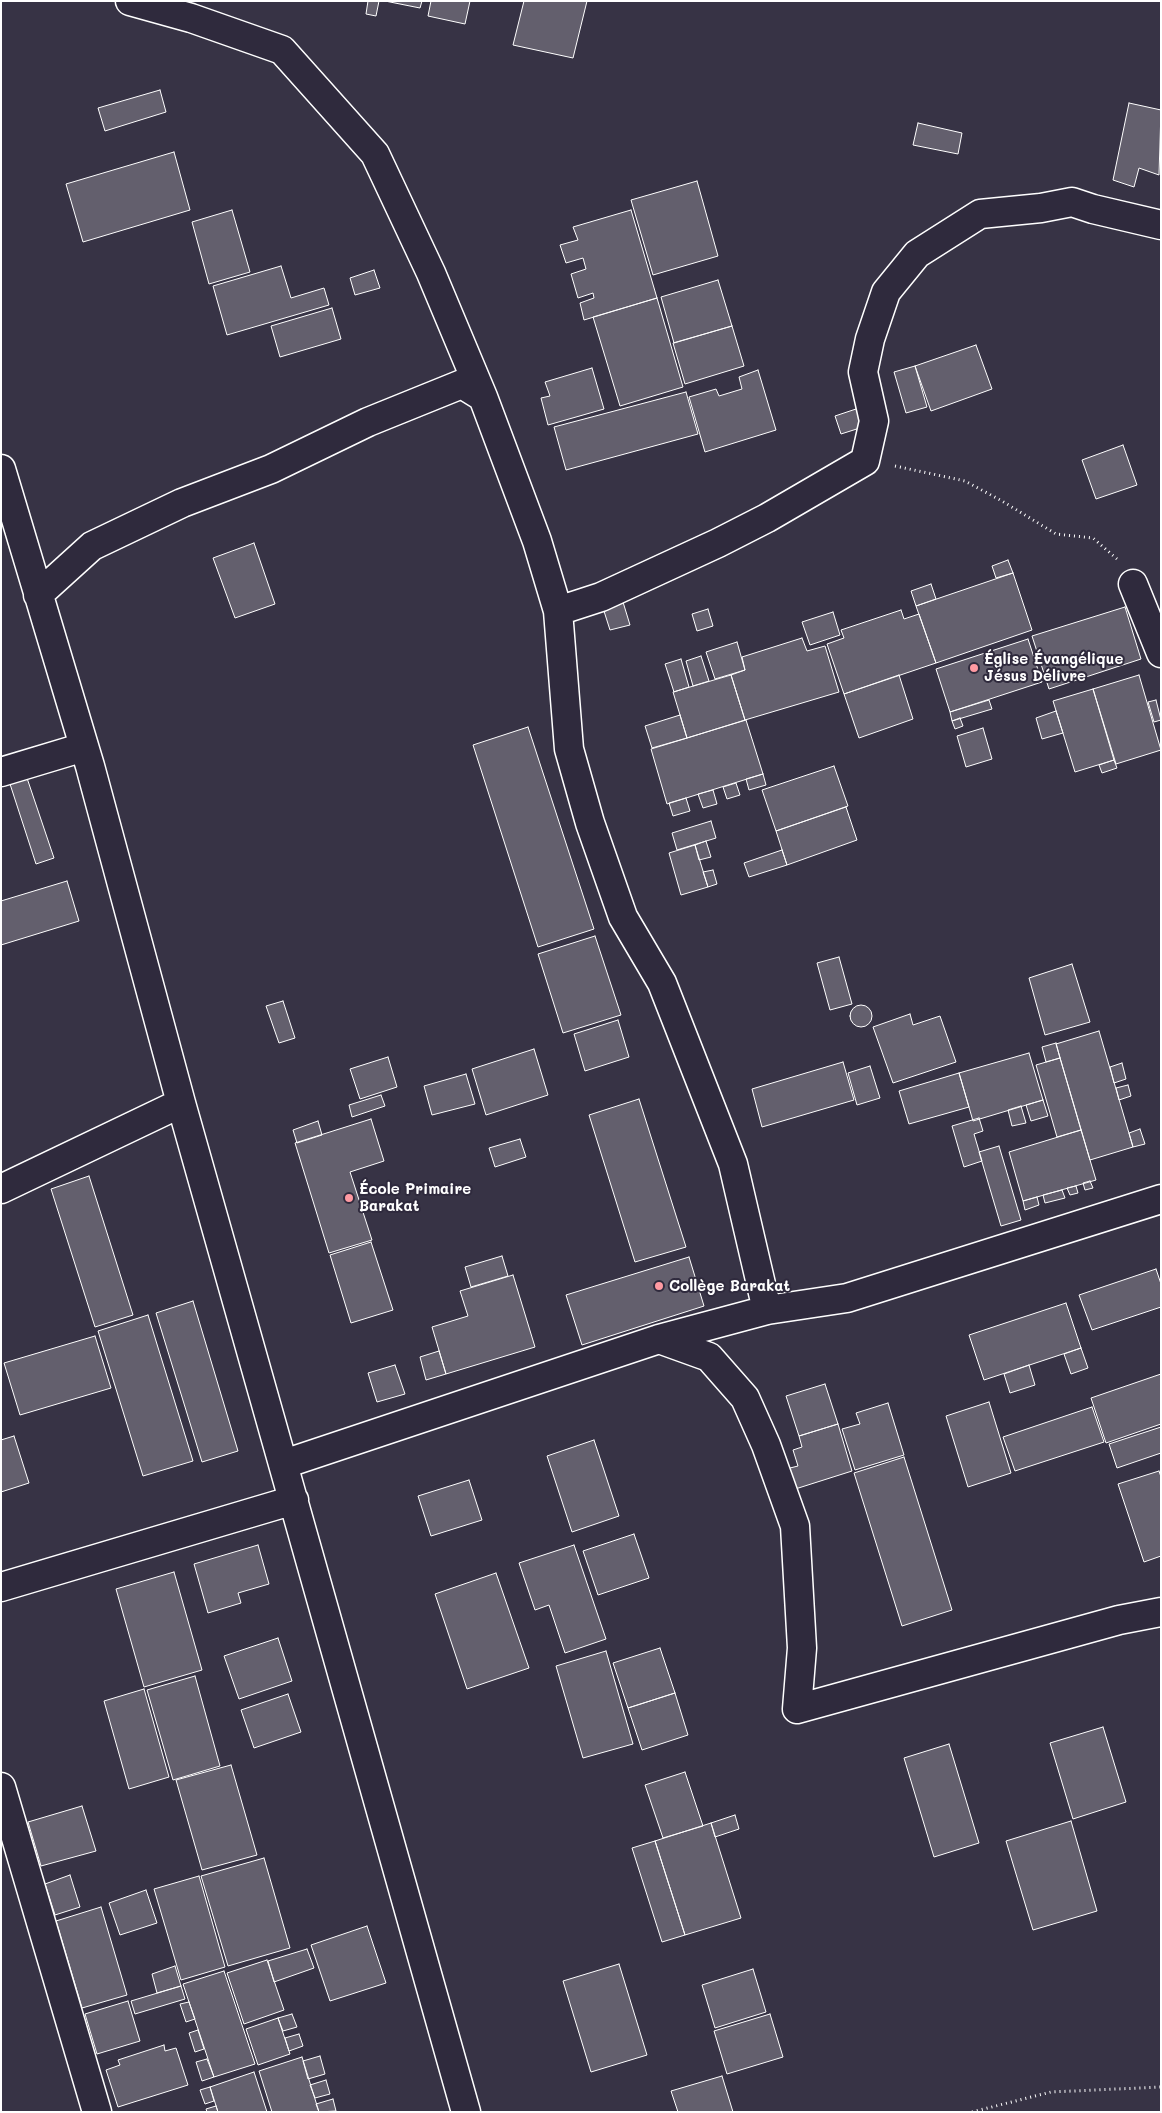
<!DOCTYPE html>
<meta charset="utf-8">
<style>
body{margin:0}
#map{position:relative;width:1162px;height:2113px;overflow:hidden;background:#373345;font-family:Mali,sans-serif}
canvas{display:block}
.frame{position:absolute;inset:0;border:2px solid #fff;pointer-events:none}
</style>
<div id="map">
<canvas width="1162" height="2113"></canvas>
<div class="frame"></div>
</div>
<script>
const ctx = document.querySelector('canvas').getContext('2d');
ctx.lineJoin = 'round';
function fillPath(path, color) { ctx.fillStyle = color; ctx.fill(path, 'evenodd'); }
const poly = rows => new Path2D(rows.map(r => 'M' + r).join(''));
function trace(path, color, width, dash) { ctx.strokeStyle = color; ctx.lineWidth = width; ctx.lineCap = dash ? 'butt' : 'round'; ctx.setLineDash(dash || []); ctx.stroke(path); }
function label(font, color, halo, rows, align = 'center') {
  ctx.font = font + ' Mali,sans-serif'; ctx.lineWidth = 4; ctx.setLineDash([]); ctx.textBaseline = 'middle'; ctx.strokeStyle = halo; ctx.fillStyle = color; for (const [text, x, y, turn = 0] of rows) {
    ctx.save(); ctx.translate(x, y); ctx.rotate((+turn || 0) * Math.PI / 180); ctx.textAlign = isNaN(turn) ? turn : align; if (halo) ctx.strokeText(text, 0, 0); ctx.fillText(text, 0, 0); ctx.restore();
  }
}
const building = poly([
 [368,1,379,1,376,16,366,14,368,1],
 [385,1,422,1,420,8,385,1],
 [431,1,470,1,465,24,428,16,431,1],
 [524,1,587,1,573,58,513,45,524,1],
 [160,90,166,112,105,131,98,108,160,90],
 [1129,103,1161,110,1159,175,1139,168,1134,187,1113,180,1129,103],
 [918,123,962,133,958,154,913,145,918,123],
 [174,152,190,210,83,242,66,184,174,152],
 [697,181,718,256,653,275,631,200,697,181],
 [232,210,250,272,209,284,192,222,232,210],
 [631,210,657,298,584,320,580,303,594,298,593,293,578,298,571,274,586,269,583,258,566,263,560,245,578,240,573,227,631,210],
 [281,266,291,298,324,288,329,305,227,335,213,286,281,266],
 [374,270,380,288,355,295,350,278,374,270],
 [718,280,732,326,674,343,661,297,718,280],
 [657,298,683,387,620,406,593,317,657,298],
 [332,308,341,339,280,357,271,326,332,308],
 [732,326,744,366,685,384,673,343,732,326],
 [976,345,992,389,931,411,915,366,976,345],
 [915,366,927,407,906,413,894,372,915,366],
 [592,368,604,409,548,425,541,398,550,396,545,382,592,368],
 [758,370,776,430,705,452,689,397,716,389,719,396,742,389,739,377,758,370],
 [686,392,698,434,566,470,554,427,686,392],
 [856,409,863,427,841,434,835,416,856,409],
 [1123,445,1137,485,1096,499,1082,460,1123,445],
 [254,543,275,604,235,618,213,558,254,543],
 [1008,560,1013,573,996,578,992,566,1008,560],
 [1013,573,1032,630,936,663,916,606,1013,573],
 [931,584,936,599,916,606,911,591,931,584],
 [623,602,630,625,610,630,603,608,623,602],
 [1125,607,1141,659,1049,689,1032,636,1125,607],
 [708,609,713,626,697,631,692,614,708,609],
 [901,610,904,619,919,614,936,663,844,694,827,644,844,638,841,630,901,610],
 [833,612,840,635,810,645,802,622,833,612],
 [802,638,807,651,825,646,839,692,745,720,731,675,745,670,742,657,802,638],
 [1028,639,1042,682,950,712,936,669,1028,639],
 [737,642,745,670,715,679,706,652,737,642],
 [701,656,709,681,693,686,686,661,701,656],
 [681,659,689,687,674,692,665,664,681,659],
 [731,675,745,720,687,738,673,692,731,675],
 [899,675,913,719,859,738,844,694,899,675],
 [1139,675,1161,750,1116,764,1093,689,1139,675],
 [1093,689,1114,760,1075,772,1053,701,1093,689],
 [989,700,992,709,952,721,950,712,989,700],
 [1156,700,1161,720,1154,722,1148,702,1156,700],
 [1056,711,1063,733,1042,739,1036,718,1056,711],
 [680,715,687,738,652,748,645,726,680,715],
 [960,718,963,726,955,729,952,721,960,718],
 [746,720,763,774,667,804,651,749,746,720],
 [528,727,594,929,538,947,473,745,528,727],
 [983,728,992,759,966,767,957,736,983,728],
 [1114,760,1117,768,1102,773,1099,765,1114,760],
 [834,766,848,806,776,831,762,790,834,766],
 [763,774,766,785,749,790,746,779,763,774],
 [27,778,54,858,36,864,10,784,27,778],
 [736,783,740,795,727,799,723,787,736,783],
 [713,790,717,804,703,808,698,794,713,790],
 [686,798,690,811,673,816,669,803,686,798],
 [846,807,857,840,787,865,776,831,846,807],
 [711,821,716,838,677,850,672,833,711,821],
 [706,841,711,857,699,860,695,845,706,841],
 [695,845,708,887,681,895,669,853,695,845],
 [782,850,787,865,749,877,744,863,782,850],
 [713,870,717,884,708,887,703,872,713,870],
 [67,881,79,921,1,945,1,901,67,881],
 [595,936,621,1015,563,1033,538,954,595,936],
 [839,957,852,1004,830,1010,817,963,839,957],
 [1072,964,1090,1022,1045,1035,1029,978,1072,964],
 [283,1001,295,1038,279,1043,266,1006,283,1001],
 '850 1016a11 11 0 1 1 22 0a11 11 0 1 1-22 0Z',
 [910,1014,913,1025,940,1016,956,1062,893,1083,873,1027,910,1014],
 [618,1020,629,1057,585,1071,574,1034,618,1020],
 [1099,1031,1133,1147,1090,1160,1056,1044,1099,1031],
 [1056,1043,1060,1058,1046,1062,1042,1047,1056,1043],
 [534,1049,548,1095,486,1115,472,1069,534,1049],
 [1029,1053,1043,1100,973,1121,959,1073,1029,1053],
 [388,1057,397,1087,360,1099,350,1069,388,1057],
 [1060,1058,1081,1130,1057,1137,1036,1065,1060,1058],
 [843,1062,854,1100,762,1127,752,1089,843,1062],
 [1122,1063,1126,1079,1114,1083,1110,1067,1122,1063],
 [870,1066,880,1098,857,1105,848,1073,870,1066],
 [959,1073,969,1107,909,1124,899,1091,959,1073],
 [466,1074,475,1104,432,1115,424,1086,466,1074],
 [1128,1085,1131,1096,1119,1100,1116,1088,1128,1085],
 [381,1095,385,1106,352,1117,349,1105,381,1095],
 [639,1099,686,1247,635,1262,589,1115,639,1099],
 [1043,1100,1048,1116,1031,1121,1026,1105,1043,1100],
 [1021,1106,1026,1123,1012,1126,1008,1110,1021,1106],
 [979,1118,983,1131,974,1134,982,1161,964,1167,952,1126,979,1118],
 [371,1119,384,1161,350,1172,372,1240,329,1253,295,1143,371,1119],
 [318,1121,322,1135,297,1143,293,1130,318,1121],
 [1140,1129,1145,1144,1133,1147,1129,1133,1140,1129],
 [1081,1130,1096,1180,1023,1201,1009,1152,1081,1130],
 [520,1139,526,1157,495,1167,489,1148,520,1139],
 [999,1146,1021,1220,1001,1226,979,1152,999,1146],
 [89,1176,133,1315,95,1327,51,1189,89,1176],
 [1090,1181,1093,1188,1085,1190,1083,1183,1090,1181],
 [1076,1186,1078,1193,1070,1195,1067,1188,1076,1186],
 [1062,1190,1065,1198,1045,1203,1043,1195,1062,1190],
 [1037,1197,1039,1205,1025,1210,1023,1201,1037,1197],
 [371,1242,393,1310,351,1323,330,1255,371,1242],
 [502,1256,508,1276,471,1287,465,1267,502,1256],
 [689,1257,704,1306,582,1345,566,1295,689,1257],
 [1156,1269,1161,1284,1161,1307,1092,1330,1079,1295,1156,1269],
 [513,1275,535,1347,446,1374,432,1327,468,1316,460,1291,513,1275],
 [193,1301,238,1451,202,1462,156,1313,193,1301],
 [1066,1303,1081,1348,984,1380,969,1335,1066,1303],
 [148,1315,193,1461,143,1476,98,1331,148,1315],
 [95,1336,111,1388,20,1415,4,1363,95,1336],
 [1081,1348,1088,1368,1071,1374,1064,1354,1081,1348],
 [439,1351,446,1374,426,1380,420,1357,439,1351],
 [395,1365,405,1394,377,1402,368,1373,395,1365],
 [1029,1365,1035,1385,1010,1393,1004,1374,1029,1365],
 [1161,1374,1161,1424,1106,1443,1091,1398,1161,1374],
 [825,1384,838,1424,799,1436,786,1396,825,1384],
 [989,1402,1011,1473,968,1487,946,1416,989,1402],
 [888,1403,904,1455,855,1470,842,1429,860,1424,856,1413,888,1403],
 [1092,1407,1104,1442,1015,1471,1003,1437,1092,1407],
 [838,1424,852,1471,789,1491,782,1470,798,1466,793,1450,802,1447,799,1436,838,1424],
 [1161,1427,1161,1453,1117,1468,1109,1444,1161,1427],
 [14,1436,29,1483,1,1492,1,1440,14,1436],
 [594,1440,619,1516,572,1532,547,1456,594,1440],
 [904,1457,952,1610,902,1626,854,1473,904,1457],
 [1159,1471,1161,1477,1161,1556,1144,1562,1118,1484,1159,1471],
 [469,1480,482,1520,431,1536,418,1496,469,1480],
 [634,1534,649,1578,598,1595,583,1551,634,1534],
 [258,1545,269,1584,238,1593,241,1603,208,1613,194,1564,258,1545],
 [574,1545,606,1639,565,1653,549,1605,535,1610,519,1563,574,1545],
 [174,1572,202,1670,144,1687,116,1589,174,1572],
 [496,1573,529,1668,467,1689,435,1594,496,1573],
 [278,1638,292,1681,239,1699,224,1656,278,1638],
 [660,1648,675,1693,628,1708,613,1663,660,1648],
 [606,1651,633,1744,583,1758,556,1666,606,1651],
 [195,1676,220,1766,173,1780,147,1690,195,1676],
 [144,1689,169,1777,129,1789,104,1701,144,1689],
 [675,1693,688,1735,642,1750,628,1708,675,1693],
 [288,1694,301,1732,254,1748,241,1710,288,1694],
 [1103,1727,1126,1802,1073,1819,1050,1743,1103,1727],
 [949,1744,979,1843,934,1857,904,1758,949,1744],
 [231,1765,257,1855,202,1870,176,1780,231,1765],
 [685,1772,703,1826,663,1838,645,1785,685,1772],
 [82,1806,96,1851,41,1866,28,1822,82,1806],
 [735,1815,739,1829,715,1837,711,1823,735,1815],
 [1071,1821,1097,1911,1033,1930,1006,1841,1071,1821],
 [711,1823,741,1918,685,1935,655,1841,711,1823],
 [655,1841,685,1935,662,1942,632,1848,655,1841],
 [264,1858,290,1948,228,1966,201,1876,264,1858],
 [70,1875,80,1907,55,1915,45,1884,70,1875],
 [199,1876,225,1967,181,1980,154,1889,199,1876],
 [146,1890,157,1923,120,1935,109,1903,146,1890],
 [101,1907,127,1995,82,2008,56,1921,101,1907],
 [367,1926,386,1983,330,2001,311,1945,367,1926],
 [307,1949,314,1968,274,1982,268,1961,307,1949],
 [267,1960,284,2010,244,2024,227,1973,267,1960],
 [619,1964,647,2055,591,2072,563,1981,619,1964],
 [175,1966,181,1986,157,1993,152,1974,175,1966],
 [753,1969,766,2012,715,2028,702,1985,753,1969],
 [224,1971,255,2064,214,2077,183,1984,224,1971],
 [181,1986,185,1999,135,2014,131,2001,181,1986],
 [128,2001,140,2041,97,2054,85,2014,128,2001],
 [189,2002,195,2019,186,2022,180,2004,189,2002],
 [292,2014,297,2027,283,2031,278,2018,292,2014],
 [770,2014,783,2057,727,2074,714,2031,770,2014],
 [278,2018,290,2054,258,2065,246,2029,278,2018],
 [198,2030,204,2049,195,2052,189,2033,198,2030],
 [299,2034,303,2046,289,2051,285,2038,299,2034],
 [164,2045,165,2051,176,2048,188,2085,118,2107,106,2070,120,2065,118,2060,164,2045],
 [320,2056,325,2074,308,2079,303,2061,320,2056],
 [302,2057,319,2112,272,2112,259,2071,302,2057],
 [207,2059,214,2077,202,2081,196,2062,207,2059],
 [254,2072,267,2112,218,2112,210,2087,254,2072],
 [722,2076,733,2112,678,2112,671,2091,722,2076],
 [326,2080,330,2094,315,2098,310,2085,326,2080],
 [210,2087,214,2101,205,2104,200,2090,210,2087],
 [333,2099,336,2111,319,2112,316,2104,333,2099],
 [216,2106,218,2112,207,2112,206,2109,216,2106]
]);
fillPath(building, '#635f6d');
trace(building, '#fff', 1);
const street = poly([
 [130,1,191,18,282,50,375,154,431,273,483,397],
 [1,469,90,766,181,1103,466,2112],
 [1133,584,1161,653],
 [38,595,92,546,182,503,271,469,368,422,462,384,483,397,537,541,558,611,569,749,590,823,623,917,662,983,733,1164,767,1310],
 [558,611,601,597,718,543,767,518,865,461,874,421,863,372,870,339,886,292,917,254,980,214,1041,208,1072,202,1093,209,1161,225],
 [1,772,84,747],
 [1,1189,181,1103],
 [659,1339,709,1357,745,1398,766,1445,795,1526,802,1648,797,1709,1119,1620,1161,1612],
 [284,1464,659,1339,767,1310,847,1298,1161,1199],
 [1,1587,294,1500],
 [1,1787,97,2112]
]);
trace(street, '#fff', 31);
trace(poly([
 [895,466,965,481,1002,501,1056,534,1093,538,1117,559],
 [972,2112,1051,2092,1161,2087]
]), '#fff', 3, [1, 4]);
trace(street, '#2f2a3d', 28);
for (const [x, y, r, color] of [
 [974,668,5,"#ff9aa2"],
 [349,1198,5,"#ff9aa2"],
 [659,1286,5,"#ff9aa2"]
]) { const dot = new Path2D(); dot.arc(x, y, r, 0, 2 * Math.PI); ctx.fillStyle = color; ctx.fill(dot); trace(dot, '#2f2a3d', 2); }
label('bold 15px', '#fff', '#2f2a3d', [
 ["Église Évangélique",984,659],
 ["Jésus Délivre",984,676],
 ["École Primaire",359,1189],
 ["Barakat",359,1206],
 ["Collège Barakat",669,1286]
], 'left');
</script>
